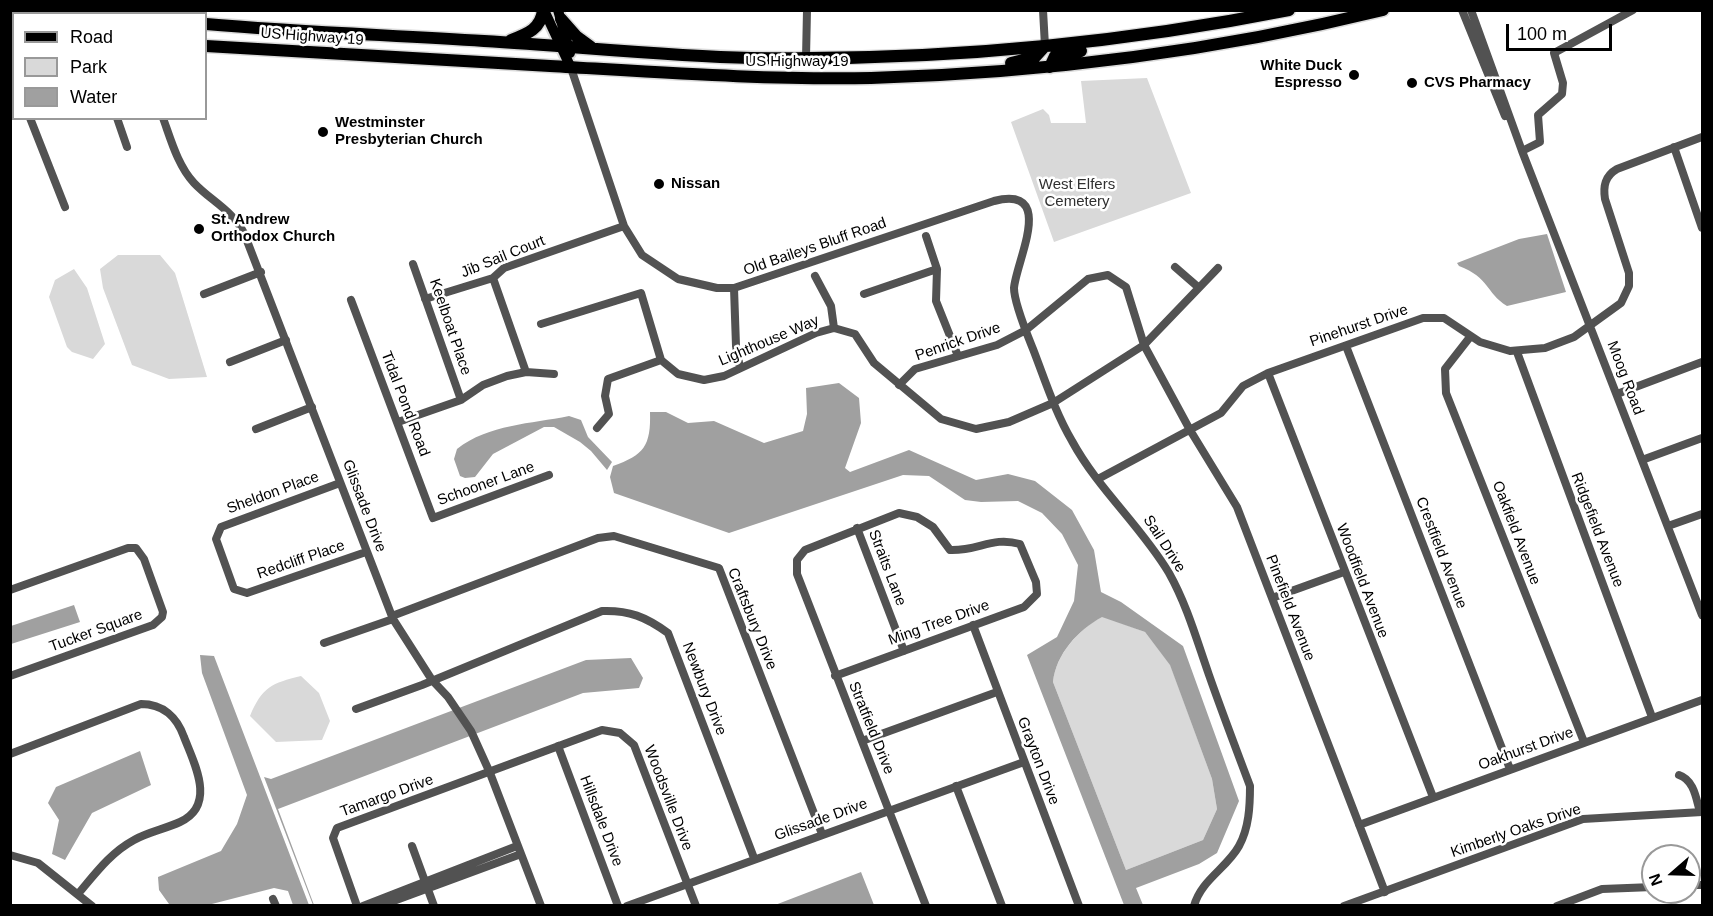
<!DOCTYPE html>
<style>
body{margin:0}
#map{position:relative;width:1713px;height:916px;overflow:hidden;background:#fff;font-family:Helvetica,sans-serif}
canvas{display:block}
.frame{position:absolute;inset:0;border:12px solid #000;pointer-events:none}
.legend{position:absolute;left:12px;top:12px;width:195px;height:108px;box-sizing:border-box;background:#fff;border:2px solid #999;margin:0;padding:8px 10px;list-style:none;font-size:18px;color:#000}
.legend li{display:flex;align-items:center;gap:12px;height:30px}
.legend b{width:30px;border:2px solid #999}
.north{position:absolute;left:1641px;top:844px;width:60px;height:60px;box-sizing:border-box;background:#fff;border:2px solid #999;border-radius:50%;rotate:250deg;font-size:16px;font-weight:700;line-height:24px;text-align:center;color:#000}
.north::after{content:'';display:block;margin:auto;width:21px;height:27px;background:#000;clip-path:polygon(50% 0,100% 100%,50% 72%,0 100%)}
.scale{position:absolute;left:1506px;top:24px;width:106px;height:27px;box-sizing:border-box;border:3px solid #000;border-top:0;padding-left:8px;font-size:18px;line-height:21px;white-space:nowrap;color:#000;-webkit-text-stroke:4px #fff;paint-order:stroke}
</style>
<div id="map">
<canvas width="1713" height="916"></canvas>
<div class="frame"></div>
<ul class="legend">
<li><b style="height:8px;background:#000"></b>Road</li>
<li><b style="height:16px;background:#d9d9d9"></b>Park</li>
<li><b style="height:16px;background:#a0a0a0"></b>Water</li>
</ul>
<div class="north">N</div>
<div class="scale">100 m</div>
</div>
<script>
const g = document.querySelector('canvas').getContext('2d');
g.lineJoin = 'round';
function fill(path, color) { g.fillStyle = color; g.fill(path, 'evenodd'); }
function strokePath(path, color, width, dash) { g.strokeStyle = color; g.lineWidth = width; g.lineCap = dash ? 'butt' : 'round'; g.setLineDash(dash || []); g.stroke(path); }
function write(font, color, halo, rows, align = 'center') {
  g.font = font + ' Helvetica,sans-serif'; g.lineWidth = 5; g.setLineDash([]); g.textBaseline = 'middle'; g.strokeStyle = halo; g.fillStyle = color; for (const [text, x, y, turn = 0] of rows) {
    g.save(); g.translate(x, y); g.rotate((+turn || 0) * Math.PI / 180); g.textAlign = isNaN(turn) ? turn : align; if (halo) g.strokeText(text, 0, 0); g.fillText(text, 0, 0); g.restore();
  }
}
fill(new Path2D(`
 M 1147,78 L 1191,193 L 1054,242 L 1011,122 L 1043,109 L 1049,115 L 1051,123 L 1086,123 L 1081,81 Z
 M 118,255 L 160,255 L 175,273 L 207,377 L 169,379 L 132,365 L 103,288 L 100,269 Z
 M 74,269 L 87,288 L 105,344 L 93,359 L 72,352 L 67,347 L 49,297 L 55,280 Z
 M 1102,616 L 1145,632 L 1170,664 L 1212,779 L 1217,809 L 1203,840 L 1126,870 L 1053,682 C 1056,654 1078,631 1102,616 Z
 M 301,676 L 319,693 L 330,721 L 322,740 L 276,742 L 250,716 C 262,687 272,683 301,676 Z`), '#d9d9d9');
fill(new Path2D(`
 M 1547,234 L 1566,292 L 1507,306 C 1485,292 1490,278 1459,266 L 1457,263 L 1519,239 Z
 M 839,383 L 859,398 L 861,423 L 845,468 L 850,472 L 909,450 L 976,480 L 1008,474 L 1035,481 L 1072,510 L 1094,550 L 1101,592 L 1121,602 L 1183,646 L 1239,801 L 1217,853 L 1199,864 L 1136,888 L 1143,905 L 1124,905 L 1027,655 L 1057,637 L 1074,601 L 1078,565 L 1062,534 L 1042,513 L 1018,501 L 981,502 L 965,500 L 929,476 L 903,475 L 729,533 L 614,493 L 610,477 L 613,466 C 644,455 651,446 650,412 L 666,412 L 688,423 L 714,421 L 764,443 L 803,431 L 807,414 L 806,388 ZM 1102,617 L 1145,632 L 1170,665 L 1212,779 L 1217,809 L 1203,840 L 1126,870 L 1053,682 C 1056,654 1078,630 1102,617 Z
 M 569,416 L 581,420 L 588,437 L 612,462 L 607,470 L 591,451 L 580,442 L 554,427 L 544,427 L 493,454 L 475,477 L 465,478 L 460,476 L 454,459 L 457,449 C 489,424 531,424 569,416 Z
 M 74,605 L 80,622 L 11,644 L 11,626 Z
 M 200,655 L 214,656 L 309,905 L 293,905 L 288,891 L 274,888 L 208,905 L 169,904 L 159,890 L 158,877 L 221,851 L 237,824 L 247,795 L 202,673 Z
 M 631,658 L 643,678 L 639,688 L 583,693 L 278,809 L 314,905 L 313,905 L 264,777 L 271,779 L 586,660 Z
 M 140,751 L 151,785 L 92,813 L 65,860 L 52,854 L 59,820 L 48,803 L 56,787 Z
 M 861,872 L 874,905 L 775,905 Z`), '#a0a0a0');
const major = new Path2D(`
 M 544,10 L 571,68
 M 558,10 L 570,53`);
const highway = new Path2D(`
 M 10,12 L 41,14
 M 561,19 L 576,36 L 591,47
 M 206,24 C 298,32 391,35 484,41 C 573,46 662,56 751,58 C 932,61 1112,45 1289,10
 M 10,32 L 14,33
 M 511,40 C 527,34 541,29 543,10
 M 206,46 C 320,53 435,59 550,66 C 657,72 764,80 871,78 C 1043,73 1216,51 1383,10
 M 1011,63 L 1035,57 L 1045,46
 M 1050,67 L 1055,56 L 1081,51`);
strokePath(major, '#dbdbdb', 14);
strokePath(highway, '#dbdbdb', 15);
strokePath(new Path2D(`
 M 1043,10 L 1045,46
 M 1462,10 L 1505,116
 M 1471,10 L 1522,151 L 1702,615
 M 141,14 L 142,10
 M 806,58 L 807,10
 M 10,65 L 14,74
 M 571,68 L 624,226 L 642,255 L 678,279 L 717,288 L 734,288 L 994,201 C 1057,185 1016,261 1014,288 C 1014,303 1027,334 1033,349 C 1045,380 1055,412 1072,441 C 1098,489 1141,526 1169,573 C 1187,605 1197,641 1209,675 C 1222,712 1236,749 1250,786 C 1250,806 1249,828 1239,846 C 1227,868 1201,880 1194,906
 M 10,93 L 14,92
 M 30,118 L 65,207
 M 117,118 L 127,147
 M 163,118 C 171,140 178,166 194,183 C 211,201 232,210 244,233 L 393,619 L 432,680 L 448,697 L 471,731 L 490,773 L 541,906
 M 1674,147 L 1702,228
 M 1522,151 L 1540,142 L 1538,115 L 1562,94 L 1563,83 L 1554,53 L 1633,10
 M 926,236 L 937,269 L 936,301 L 958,356
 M 413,264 L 461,400
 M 1175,267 L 1198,287
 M 815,276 L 831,306 L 834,328
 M 493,278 L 526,372
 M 734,288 L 736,346 L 740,368
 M 204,294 L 261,272
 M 864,294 L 937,269
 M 425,299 L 493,278 L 504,268 L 624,226
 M 351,300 L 433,518 L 549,475
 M 541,324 L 641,293 L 661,360 L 678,374 L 704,380 L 724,376 L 816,333 L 834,328 L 855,334 L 874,363 L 941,419 L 976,429 L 1009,422 L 1053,403 L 1144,345 L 1218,268
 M 1470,337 L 1445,369 L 1446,393 L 1584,742
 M 1346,346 L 1510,769
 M 1517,352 L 1652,717
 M 230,362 L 286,340
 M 1268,373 L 1433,797
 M 899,385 L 915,369 L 997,345 L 1026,330 L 1088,279 L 1108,275 L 1126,287 L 1144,345 L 1190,430 L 1237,507 L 1385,892
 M 1617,394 L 1702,362
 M 398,422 L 461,400 L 483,385 L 507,376 L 526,372 L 554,374
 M 597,428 L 609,414 L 605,396 L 608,379 L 661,360
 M 256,429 L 312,407
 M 1642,460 L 1702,438
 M 1098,479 L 1221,413 L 1243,386 L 1268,373 L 1423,318 L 1444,318 L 1480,342 L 1510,351 L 1545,348 L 1574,337 L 1621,303 L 1629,286 L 1629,273 L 1605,199 C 1603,186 1605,176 1617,169 L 1702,137
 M 340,483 L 221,527 L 216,539 L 234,589 L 247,593 L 366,552
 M 1668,526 L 1702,514
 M 857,528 L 904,651
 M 10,590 L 128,548 L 136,548 L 144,559 L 163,612 L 162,617 L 153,625 L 10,676
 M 1272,598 L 1344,572
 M 392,616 L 598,538 L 614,536 L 719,568 L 822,834
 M 973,625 L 1079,906
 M 324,643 L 393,619
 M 835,676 L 1024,607 L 1037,594 L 1036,582 L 1020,544 C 992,536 979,551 950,550 L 933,527 L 917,517 L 899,513 L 805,550 L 797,560 L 797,574 L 926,906
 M 356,709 L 422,685 L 602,611 C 629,610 646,617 668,633 L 754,858
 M 862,741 L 997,692
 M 558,746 L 618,906
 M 10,754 L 141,704 C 163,704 177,717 184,737 C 194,763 217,805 180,822 C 165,829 148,832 134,840 C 110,853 95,874 78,894
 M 1679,775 C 1694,780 1696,798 1700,812
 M 956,786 L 1002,906
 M 1359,825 L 1702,700
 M 412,846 L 434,906
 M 10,855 L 38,863 L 92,906
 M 1689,885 L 1702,885
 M 273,899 L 276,906
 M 357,906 L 333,838 L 337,828 L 602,730 L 620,733 L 634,745 L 696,906
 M 363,906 L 517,846
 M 380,906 L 521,854
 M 627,906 L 1024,762
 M 1344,906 L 1583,819 L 1702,812
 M 1557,906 L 1602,889 L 1653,887`), '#525252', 8);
strokePath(major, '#000', 10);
strokePath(highway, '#000', 12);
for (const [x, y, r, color] of [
 [1354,75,6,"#000"],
 [1412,83,6,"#000"],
 [323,132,6,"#000"],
 [659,184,6,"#000"],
 [199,229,6,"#000"]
]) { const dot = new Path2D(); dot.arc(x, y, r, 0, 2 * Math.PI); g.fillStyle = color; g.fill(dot); strokePath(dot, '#fff', 2); }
write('15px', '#000', '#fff', [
 ["US Highway 19",312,37,4],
 ["US Highway 19",797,62],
 ["Old Baileys Bluff Road",815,247,-19],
 ["Jib Sail Court",503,257,-22],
 ["Pinehurst Drive",1359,326,-19],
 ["Keelboat Place",450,327,71],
 ["Lighthouse Way",769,341,-23],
 ["Penrick Drive",958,342,-19],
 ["Moog Road",1625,378,69],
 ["Tidal Pond Road",405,404,69],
 ["Schooner Lane",486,484,-20],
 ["Sheldon Place",273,493,-20],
 ["Glissade Drive",364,506,69],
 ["Ridgefield Avenue",1597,530,69],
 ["Oakfield Avenue",1516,533,69],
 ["Sail Drive",1164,544,57],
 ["Crestfield Avenue",1441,553,69],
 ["Redcliff Place",301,560,-19],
 ["Straits Lane",887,568,69],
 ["Woodfield Avenue",1362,581,69],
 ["Pinefield Avenue",1290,608,69],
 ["Craftsbury Drive",752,619,68],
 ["Ming Tree Drive",939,623,-20],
 ["Tucker Square",96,631,-20],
 ["Newbury Drive",704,689,69],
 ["Stratfield Drive",871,728,68],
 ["Oakhurst Drive",1526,749,-20],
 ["Grayton Drive",1038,761,69],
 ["Tamargo Drive",387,796,-20],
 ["Woodsville Drive",668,798,69],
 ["Glissade Drive",821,820,-20],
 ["Hillsdale Drive",601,821,69],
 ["Kimberly Oaks Drive",1516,831,-19]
]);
write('bold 15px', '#000', '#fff', [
 ["White Duck",1342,66,"right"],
 ["Espresso",1342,83,"right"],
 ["CVS Pharmacy",1424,83],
 ["Westminster",335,123],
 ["Presbyterian Church",335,140],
 ["Nissan",671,184],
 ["St. Andrew",211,220],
 ["Orthodox Church",211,237]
], 'left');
write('15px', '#303030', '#fff', [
 ["West Elfers",1077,185],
 ["Cemetery",1077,202]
]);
</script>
